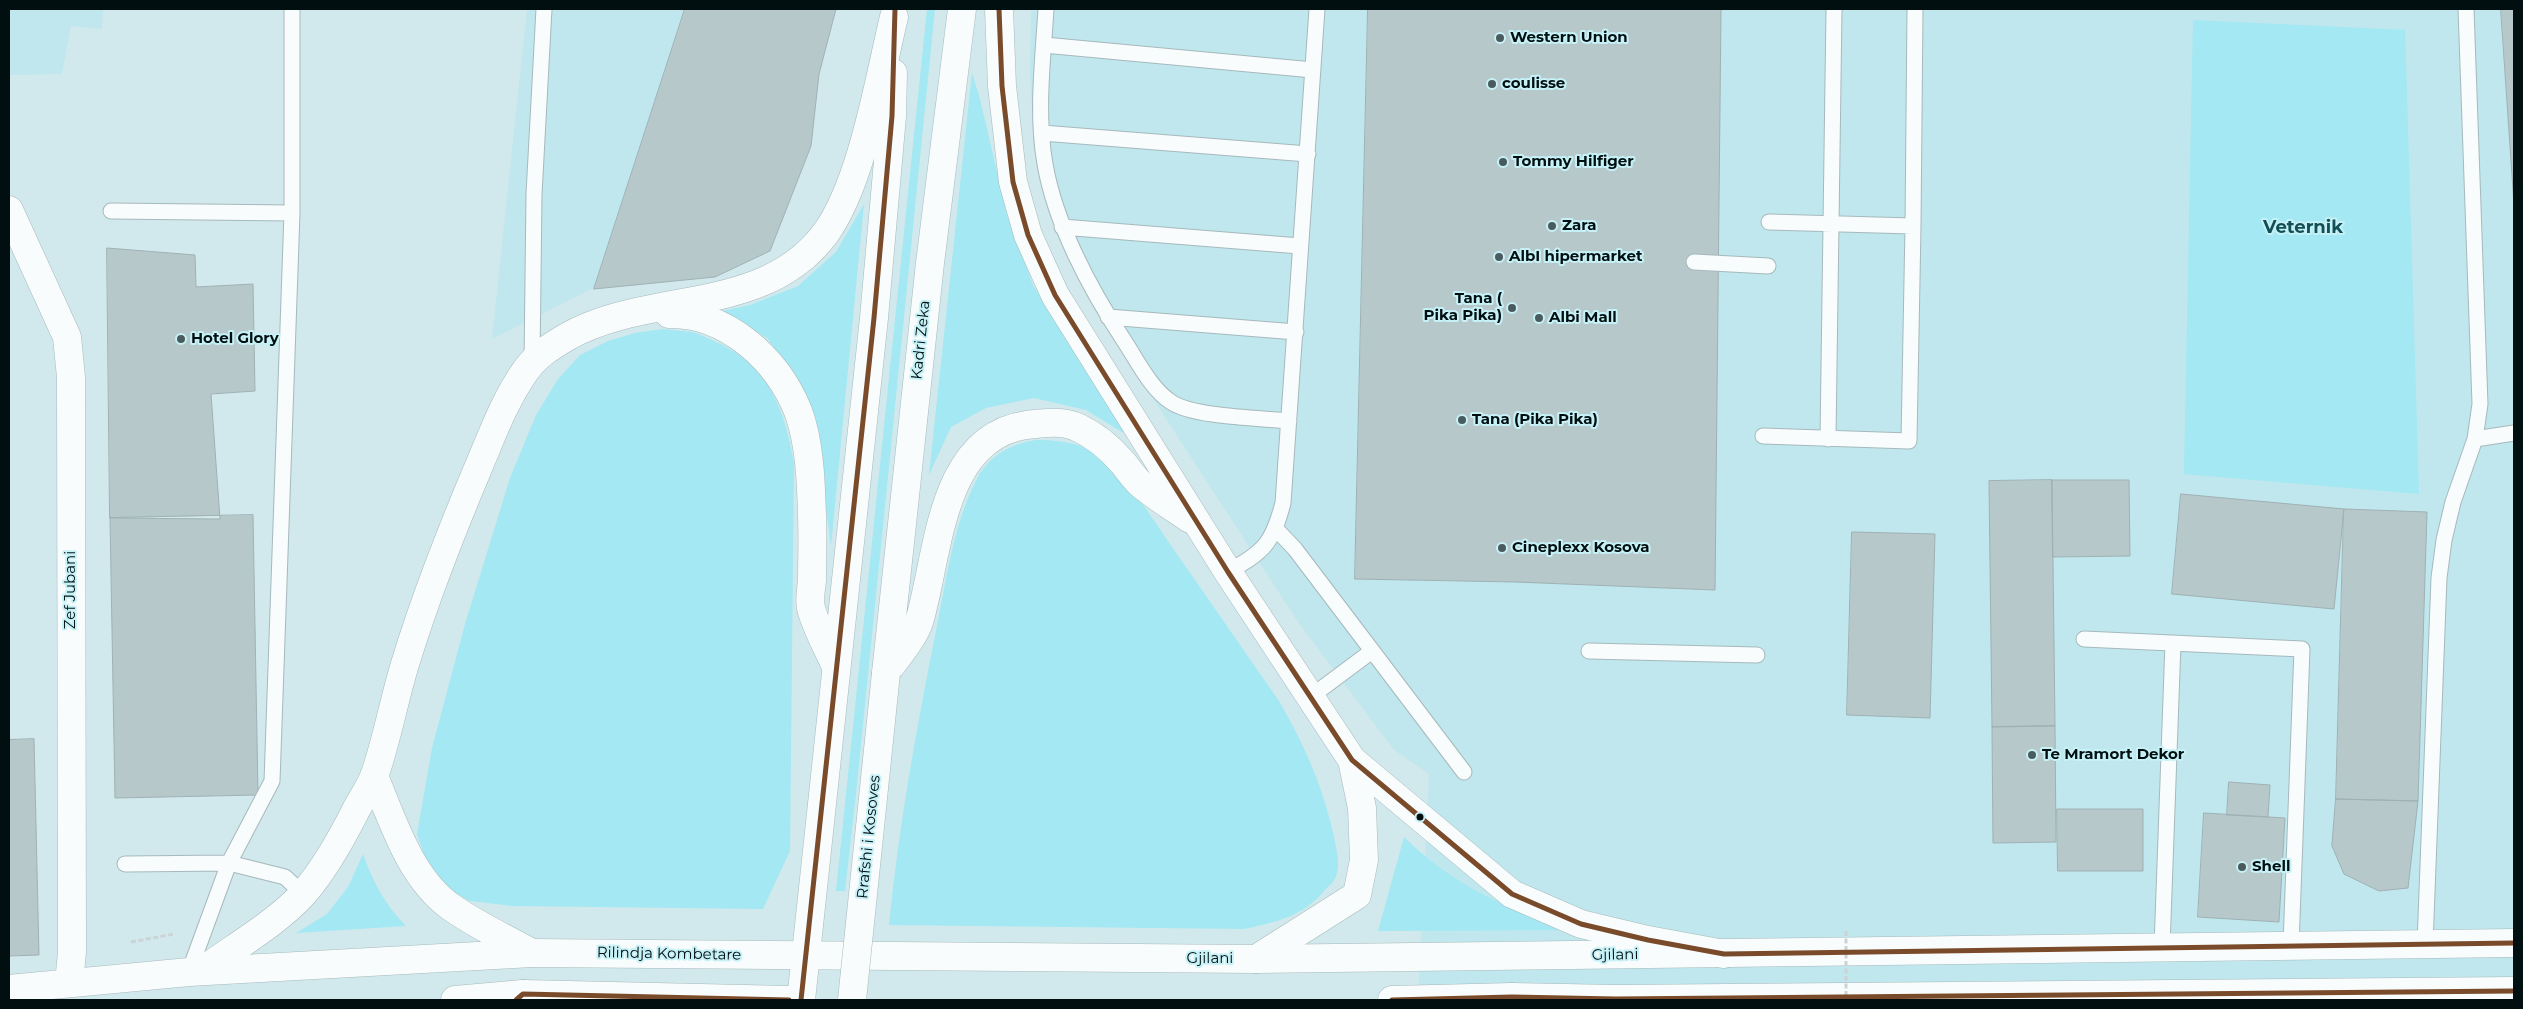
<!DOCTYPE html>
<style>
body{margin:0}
#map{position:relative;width:2523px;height:1009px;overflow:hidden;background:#d1e9ec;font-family:Montserrat,sans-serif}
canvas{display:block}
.frame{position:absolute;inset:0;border:10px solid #020f11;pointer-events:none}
</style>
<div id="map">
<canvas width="2523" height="1009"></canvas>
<div class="frame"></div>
</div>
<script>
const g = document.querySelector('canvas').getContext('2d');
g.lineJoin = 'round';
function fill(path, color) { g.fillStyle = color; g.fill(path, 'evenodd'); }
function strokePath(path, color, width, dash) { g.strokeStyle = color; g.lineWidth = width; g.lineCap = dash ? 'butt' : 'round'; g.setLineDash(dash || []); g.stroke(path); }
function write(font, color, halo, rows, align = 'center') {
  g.font = font + ' Montserrat,sans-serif'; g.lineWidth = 4; g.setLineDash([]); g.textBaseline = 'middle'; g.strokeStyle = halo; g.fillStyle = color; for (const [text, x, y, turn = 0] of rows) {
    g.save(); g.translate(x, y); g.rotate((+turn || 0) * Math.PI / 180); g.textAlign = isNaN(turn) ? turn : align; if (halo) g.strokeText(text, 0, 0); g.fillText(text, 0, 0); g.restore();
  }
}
fill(new Path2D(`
 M 9,9 L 103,9 L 102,29 L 71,26 L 62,74 L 9,75 Z
 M 527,9 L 790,9 L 796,186 L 492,339 Z
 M 1031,9 L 2514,9 L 2514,1000 L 1418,1000 L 1429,774 L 1394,750 L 1298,622 L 1120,348 L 1078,274 L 1053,223 L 1034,149 L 1030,75 Z`), '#bfe7ed');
fill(new Path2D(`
 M 927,9 L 935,9 L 856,794 L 845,891 L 836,891 Z
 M 2193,20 L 2405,30 L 2419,494 L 2184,474 Z
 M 972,73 L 980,99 L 1007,215 L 1033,285 L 1127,435 L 1086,410 L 1034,398 L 986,408 L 951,427 L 929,475 Z
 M 864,204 L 831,546 L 817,436 L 802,386 L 767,338 L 722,311 L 750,305 L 798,286 L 836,252 Z
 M 662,329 C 672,330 682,331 692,332 C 700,334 707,338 714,341 C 768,364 785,409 794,464 L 790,851 L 763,909 L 513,906 L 470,901 L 454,893 L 438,877 L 425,858 L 417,834 L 432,748 L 465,624 L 510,478 L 536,415 L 558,379 L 580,355 L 608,341 L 635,333 Z
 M 1036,440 C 1056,440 1078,442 1095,453 C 1123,471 1153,519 1172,547 C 1208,598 1243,650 1279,701 C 1305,746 1325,791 1335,842 C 1337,852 1340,866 1336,876 C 1335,881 1328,887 1324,891 C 1302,917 1276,922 1244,929 L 889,925 C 899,824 917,725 937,626 C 947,577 954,521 978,477 C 991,454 1012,444 1036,440 Z
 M 1404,837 C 1455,887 1500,904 1564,930 L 1378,931 Z
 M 363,854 C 373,882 385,905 406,926 L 296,933 L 327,914 L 348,887 Z`), '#a3e8f2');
const building = new Path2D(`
 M 685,9 L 836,9 L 819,74 L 811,146 L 770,251 L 715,277 L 594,289 Z
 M 1368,9 L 1721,9 L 1715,590 L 1516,582 L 1355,579 Z
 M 2501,9 L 2514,9 L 2514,204 Z
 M 107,248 L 195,255 L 196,287 L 253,284 L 255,391 L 211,394 L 220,519 L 110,518 Z
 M 2052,480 L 2129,480 L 2130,556 L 2053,557 Z
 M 2052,480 L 2055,726 L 1992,727 L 1989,481 Z
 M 2181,494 L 2344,509 L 2334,609 L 2172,594 Z
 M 2344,509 L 2427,512 L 2418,801 L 2336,799 Z
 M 253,515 L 258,795 L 115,798 L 110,518 Z
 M 1852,532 L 1935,534 L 1930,718 L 1847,715 Z
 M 2055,726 L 2056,842 L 1993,843 L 1992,727 Z
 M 34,739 L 39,955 L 9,956 L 9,740 Z
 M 2229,782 L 2270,785 L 2268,817 L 2227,815 Z
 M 2336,799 L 2418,801 L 2408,888 L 2379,891 L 2344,874 L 2332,846 Z
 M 2057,809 L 2143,809 L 2143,871 L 2058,871 Z
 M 2204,813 L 2285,818 L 2279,922 L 2198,917 Z`);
fill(building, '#b6c8ca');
strokePath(building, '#9fb1b4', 1);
const service = new Path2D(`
 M 1046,9 C 1043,59 1036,114 1045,164 C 1055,223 1090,289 1123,339 C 1137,360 1150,388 1171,402 C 1193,417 1260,418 1289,421
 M 1044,45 L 1313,70
 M 1042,133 L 1308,154
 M 111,211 L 292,213 L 292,9
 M 292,213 L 272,781 L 229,863 L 285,877 L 303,894
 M 1769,222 L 1913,226 L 1915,9
 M 1062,227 L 1300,246
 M 1694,262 L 1768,266
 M 1108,317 L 1296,332
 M 532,362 L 534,194 L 544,9
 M 1763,436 L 1909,441 L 1913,226
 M 1828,439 L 1834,9
 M 2475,439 L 2514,433
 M 1276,529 L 1295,549 L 1464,772
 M 1228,572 C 1264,551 1272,545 1283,503 L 1317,9
 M 2084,639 L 2302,649 L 2291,945
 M 1589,651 L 1757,655
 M 1309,698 L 1372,651
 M 125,864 L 229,863 L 189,972
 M 2425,944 L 2439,578 L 2444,540 L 2453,502 L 2475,439 L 2480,404 L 2466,9
 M 2162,947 L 2173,643`);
const minor = new Path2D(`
 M 9,210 L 67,337 L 71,377 L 72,952 L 69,983`);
const primary = new Path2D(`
 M 9,989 L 189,972 L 532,953 L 1256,959 L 2514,943
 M 455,1000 L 523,994 L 789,1000
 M 1392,1000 L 1512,997 L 1616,999 L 2514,991`);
const trunk = new Path2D(`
 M 999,9 L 1002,86 L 1013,182 L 1028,235 L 1055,295 L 1228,572 L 1352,760 L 1512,894 L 1581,924 L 1648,940 L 1724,954
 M 669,314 C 727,313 777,359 798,411 C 810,443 811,483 812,516 C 813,538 812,560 812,581 C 811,589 809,600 811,608 C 816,628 828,648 836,667
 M 888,670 C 897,657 915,636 919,622 C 939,556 939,438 1026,425 C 1044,423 1062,420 1079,428 C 1096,436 1110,448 1123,463 C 1129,470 1135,480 1143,486 C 1158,498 1174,508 1190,519
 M 886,673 L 930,263 L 962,9
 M 374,776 C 393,821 410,878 451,907 C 476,925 505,938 532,953
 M 1256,959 L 1357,895 L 1364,860 L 1362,808 L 1352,760
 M 202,971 C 233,948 278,922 303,894 C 325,869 342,838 357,808 C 363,797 371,786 375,774 C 387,739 394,700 405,664 C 426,595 453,527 481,461 C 494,430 506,398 526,370 C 536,356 550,347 565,338 C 647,290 763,317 825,234 C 862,184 879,79 894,17
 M 516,1000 L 523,994
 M 801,1000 L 874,318 L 892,116 L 893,73
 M 1507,1000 L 1512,997`);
strokePath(service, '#a6b9bc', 17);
strokePath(minor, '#a6b9bc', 29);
strokePath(primary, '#a6b9bc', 29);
strokePath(trunk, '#a6b9bc', 29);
strokePath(new Path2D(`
 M 131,942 L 174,934`), '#ccd3d4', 3, [5, 2.5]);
strokePath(service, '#f8fcfc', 15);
strokePath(minor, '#f8fcfc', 28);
strokePath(primary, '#f8fcfc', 28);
strokePath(trunk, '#f8fcfc', 28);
const trunkBridge = new Path2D(`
 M 852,1000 L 886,673`);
strokePath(trunkBridge, '#a6b9bc', 29, []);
strokePath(new Path2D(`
 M 1846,931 L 1846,1000`), '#ccd3d4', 3, [5, 2.5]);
strokePath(trunkBridge, '#f8fcfc', 28);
strokePath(new Path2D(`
 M 999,9 L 1002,86 L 1013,182 L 1028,235 L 1055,295 L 1228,572 L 1352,760 L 1512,894 L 1581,924 L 1648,940 L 1724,954 L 2514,943
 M 516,1000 L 523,994 L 789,1000
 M 801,1000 L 874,318 L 892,116 L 895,9
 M 1392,1000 L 1512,997 L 1616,999 L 2514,991`), '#7a4b2a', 5);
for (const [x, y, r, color] of [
 [1500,38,5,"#4a5b5e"],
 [1492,84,5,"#4a5b5e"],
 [1503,162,5,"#4a5b5e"],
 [1552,226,5,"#4a5b5e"],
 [1499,257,5,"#4a5b5e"],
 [1512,308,5,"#4a5b5e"],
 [1539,318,5,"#4a5b5e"],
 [181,339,5,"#4a5b5e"],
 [1462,420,5,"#4a5b5e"],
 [1502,548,5,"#4a5b5e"],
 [2032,755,5,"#4a5b5e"],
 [1420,817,4.5,"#020f11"],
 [2242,867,5,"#4a5b5e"]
]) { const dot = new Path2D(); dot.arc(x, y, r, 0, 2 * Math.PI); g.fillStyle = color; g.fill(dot); strokePath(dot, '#c6f1f7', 2); }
write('bold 15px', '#020f11', '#c6f1f7', [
 ["Western Union",1510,38],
 ["coulisse",1502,84],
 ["Tommy Hilfiger",1513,162],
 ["Zara",1562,226],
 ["AlbI hipermarket",1509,257],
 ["Tana (",1502,299,"right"],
 ["Pika Pika)",1502,316,"right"],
 ["Albi Mall",1549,318],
 ["Hotel Glory",191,339],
 ["Tana (Pika Pika)",1472,420],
 ["Cineplexx Kosova",1512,548],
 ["Te Mramort Dekor",2042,755],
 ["Shell",2252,867]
], 'left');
write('15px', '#020f11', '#c6f1f7', [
 ["Kadri Zeka",921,340,-84],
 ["Zef Jubani",71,590,-90],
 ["Rrafshi i Kosoves",869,837,-84],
 ["Rilindja Kombetare",669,954,1],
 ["Gjilani",1615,955,-1],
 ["Gjilani",1210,959]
]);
write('bold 18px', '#134f56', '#c6f1f7', [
 ["Veternik",2303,228]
]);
</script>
